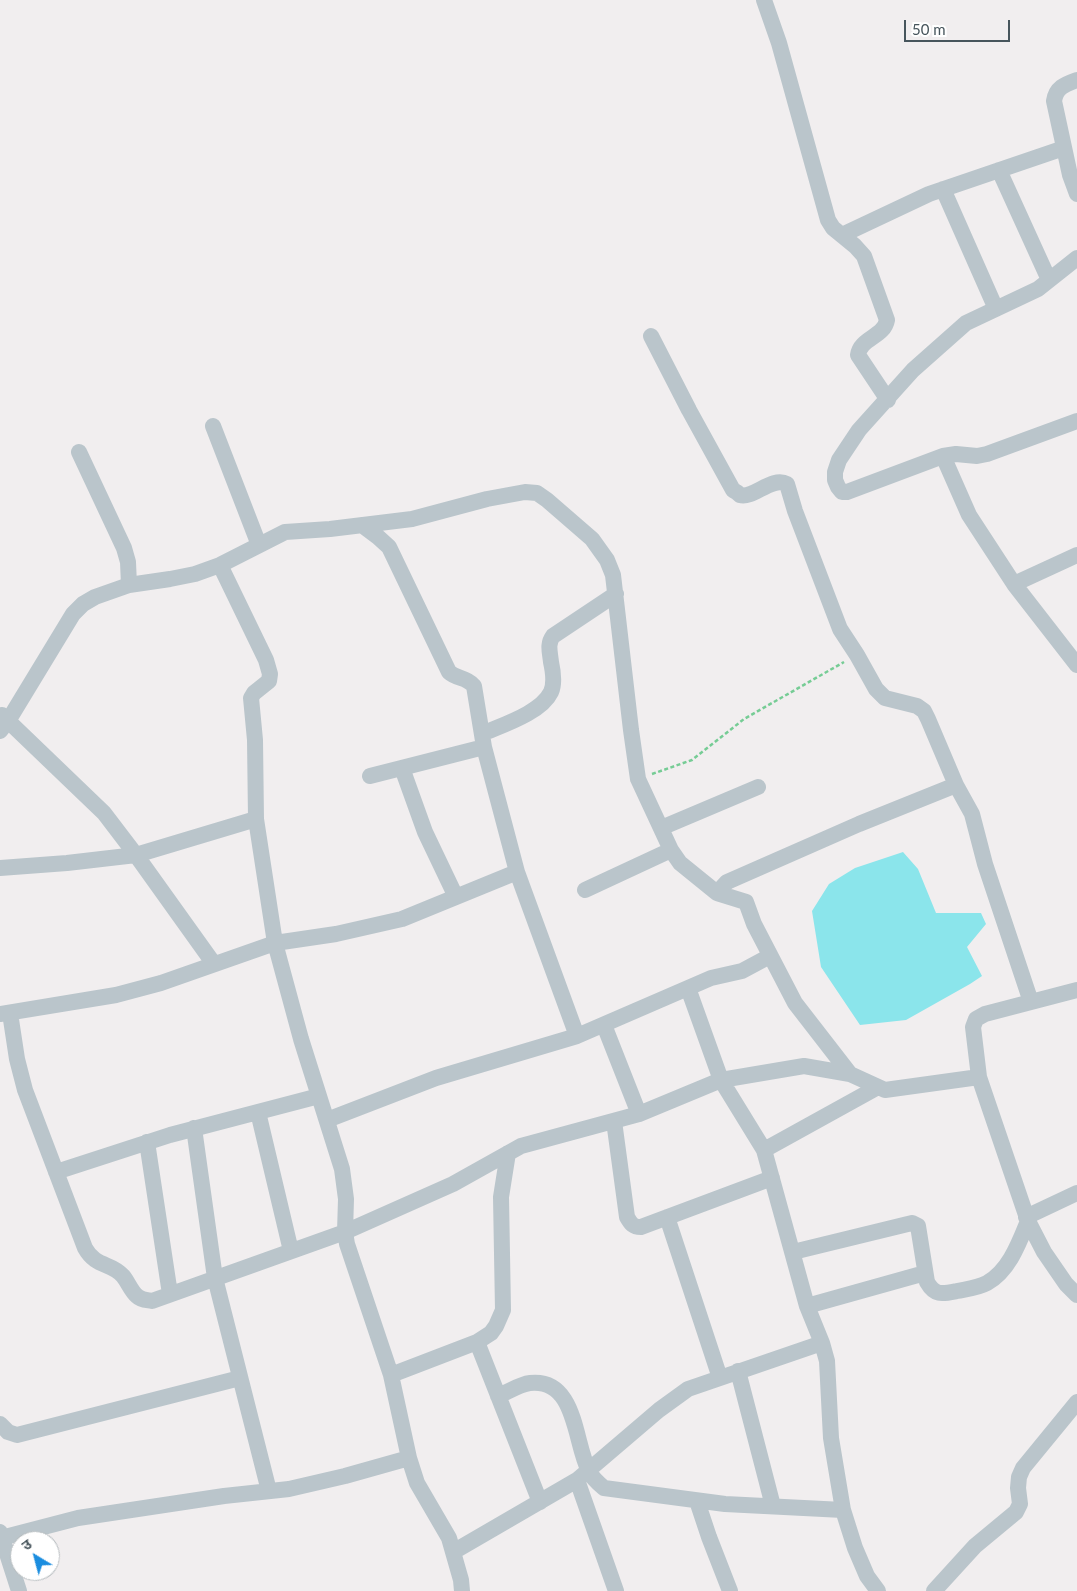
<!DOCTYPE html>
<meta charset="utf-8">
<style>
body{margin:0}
#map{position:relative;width:1077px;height:1591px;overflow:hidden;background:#f1eeef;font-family:Lato,"Noto Sans Devanagari",sans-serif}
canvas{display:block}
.north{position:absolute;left:10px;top:1531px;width:50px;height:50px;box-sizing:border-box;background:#fff;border:1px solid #b5bbbe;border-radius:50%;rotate:323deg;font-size:14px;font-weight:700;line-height:20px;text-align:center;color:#47555c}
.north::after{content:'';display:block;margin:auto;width:18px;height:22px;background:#1b8ddf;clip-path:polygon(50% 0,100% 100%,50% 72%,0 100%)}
.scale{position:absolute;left:904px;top:20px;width:106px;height:22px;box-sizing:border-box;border:2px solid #47555c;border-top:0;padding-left:6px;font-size:15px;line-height:18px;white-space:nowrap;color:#47555c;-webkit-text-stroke:4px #fff;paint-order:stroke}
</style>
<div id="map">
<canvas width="1077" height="1591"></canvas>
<div class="north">उ</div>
<div class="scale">50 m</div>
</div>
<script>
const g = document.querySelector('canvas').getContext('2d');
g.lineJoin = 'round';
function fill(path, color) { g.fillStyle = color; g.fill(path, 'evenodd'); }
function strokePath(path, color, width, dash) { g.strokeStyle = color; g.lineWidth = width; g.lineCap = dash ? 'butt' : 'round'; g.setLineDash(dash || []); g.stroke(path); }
fill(new Path2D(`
 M 903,852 L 918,869 L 936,913 L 981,913 L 986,924 L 967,947 L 982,976 L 970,984 L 906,1020 L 860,1025 L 821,967 L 812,911 L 829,884 L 855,868 Z`), '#8be5eb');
strokePath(new Path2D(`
 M 652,774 L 692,760 L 744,719 L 844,662`), '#76cc95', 2.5, [4, 2.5]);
strokePath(new Path2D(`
 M 764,0 L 779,43 L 828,220 L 833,228 L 855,246 L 864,256 L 887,320 C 884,337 860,338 858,355 L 888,400
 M 1077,80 C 1066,84 1056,87 1054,101 L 1070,175 L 1077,194
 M 999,170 L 1049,280
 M 943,189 L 996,309
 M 842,235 L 929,194 L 1064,148
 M 1077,258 L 1038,289 L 966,323 L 913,370 L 859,430 L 839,460 L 835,472 L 835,480 L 838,487 L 842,492 L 847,492 L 943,456 L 956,454 L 977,456 L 987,454 L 1077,421
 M 651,336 L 689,410 L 733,490 C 735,491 739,494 740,495 C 753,499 772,476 787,484 L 795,511 L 840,629 L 857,655 L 876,689 L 885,698 L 917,706 L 924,711 L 928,719 L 956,785 L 972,814 L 985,864 L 1031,1002
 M 213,426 L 259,545
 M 79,452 L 124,548 L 128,562 L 129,585
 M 943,456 L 969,515 L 1014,584 L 1077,665
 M 362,525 L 378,537 L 389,547 L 449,672 C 458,680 465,676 474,686 L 484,747 L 517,872 L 577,1036
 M 220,565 L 266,660 L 270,674 L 269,681 L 254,693 L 251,698 L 255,740 L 256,819 L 275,943 L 301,1039 L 342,1169 L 346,1199 L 345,1232 L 347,1244 L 391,1375 L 409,1458 L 417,1483 L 449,1538 L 461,1580 L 462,1591
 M 1014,584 L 1077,555
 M 2,715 L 104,813 L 136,855 L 214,964
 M 0,731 L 8,721 L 73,614 L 83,604 L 95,597 L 129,585 L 170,579 L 195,574 L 220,565 L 285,532 L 330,529 L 412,519 L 487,499 L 525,492 L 537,493 L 547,500 L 592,539 L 607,560 L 613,575 L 631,730 L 638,779 L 671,850 L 680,863 L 717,893 L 746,902 L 754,924 L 795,1003 L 850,1074
 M 482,734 C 502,725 541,713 551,692 C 555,683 553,671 551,662 C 550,652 547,644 553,636 L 616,594
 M 402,768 L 425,832 L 456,897
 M 370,776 L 484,747
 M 661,828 L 758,787
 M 0,868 L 67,863 L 136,855 L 256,819
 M 585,890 L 671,850
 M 717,893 L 727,882 L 859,824 L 956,785
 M 688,988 L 721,1080 L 764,1150 L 807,1306 L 822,1343 L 827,1361 L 831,1438 L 843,1510 L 855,1548 L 867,1576 L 878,1591
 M 1077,990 L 985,1014 L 976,1019 L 973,1027 L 979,1077 L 1028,1221 L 1044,1252 L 1066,1284 L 1077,1295
 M 10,1013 L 17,1059 L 25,1090 L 85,1248 C 96,1268 111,1262 123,1276 C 128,1282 131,1291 137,1296 C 141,1300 147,1300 152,1301 L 345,1232 L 453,1184 L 521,1146 L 639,1114 L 721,1080 L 804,1066 L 850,1074 L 885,1090 L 979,1077
 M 0,1014 L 116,995 L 161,983 L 275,943 L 336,934 L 402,919 L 517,872
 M 604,1025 L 639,1114
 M 258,1112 L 291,1251
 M 327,1120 L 436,1078 L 577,1036 L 711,978 L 742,971 L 770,956
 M 614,1121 L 627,1217 C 631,1224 633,1227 641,1227 L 772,1178
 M 194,1128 L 215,1278 L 269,1491
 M 147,1142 L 170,1294
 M 764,1150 L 878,1087
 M 56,1172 L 170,1135 L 319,1096
 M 667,1217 L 720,1378
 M 1026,1217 L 1077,1193
 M 793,1252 L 912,1223 L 918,1226 L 927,1282 C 935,1296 942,1294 957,1291 C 967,1289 978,1288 987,1283 C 1009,1271 1019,1243 1028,1221
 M 807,1306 L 925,1273
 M 477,1342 L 540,1502
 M 738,1371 L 773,1506
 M 391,1375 L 477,1342 L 491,1333 L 496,1326 L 503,1310 L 501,1197 L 508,1153
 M 498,1396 C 508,1392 520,1384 530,1383 C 577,1378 574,1443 589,1471 C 592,1478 598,1483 604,1488 L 725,1504 L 843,1510
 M 0,1424 L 8,1432 L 17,1435 L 240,1378
 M 577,1480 L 616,1591
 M 697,1501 L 709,1537 L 730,1591
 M 0,1532 L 19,1591
 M 1,1538 L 78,1518 L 224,1496 L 289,1489 L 345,1476 L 409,1458
 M 453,1552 L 577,1480 L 659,1410 L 688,1389 L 822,1343
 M 934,1591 L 975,1546 L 1016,1512 L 1020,1504 L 1018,1488 L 1019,1477 L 1023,1468 L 1077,1402`), '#bac5cb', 16);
</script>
